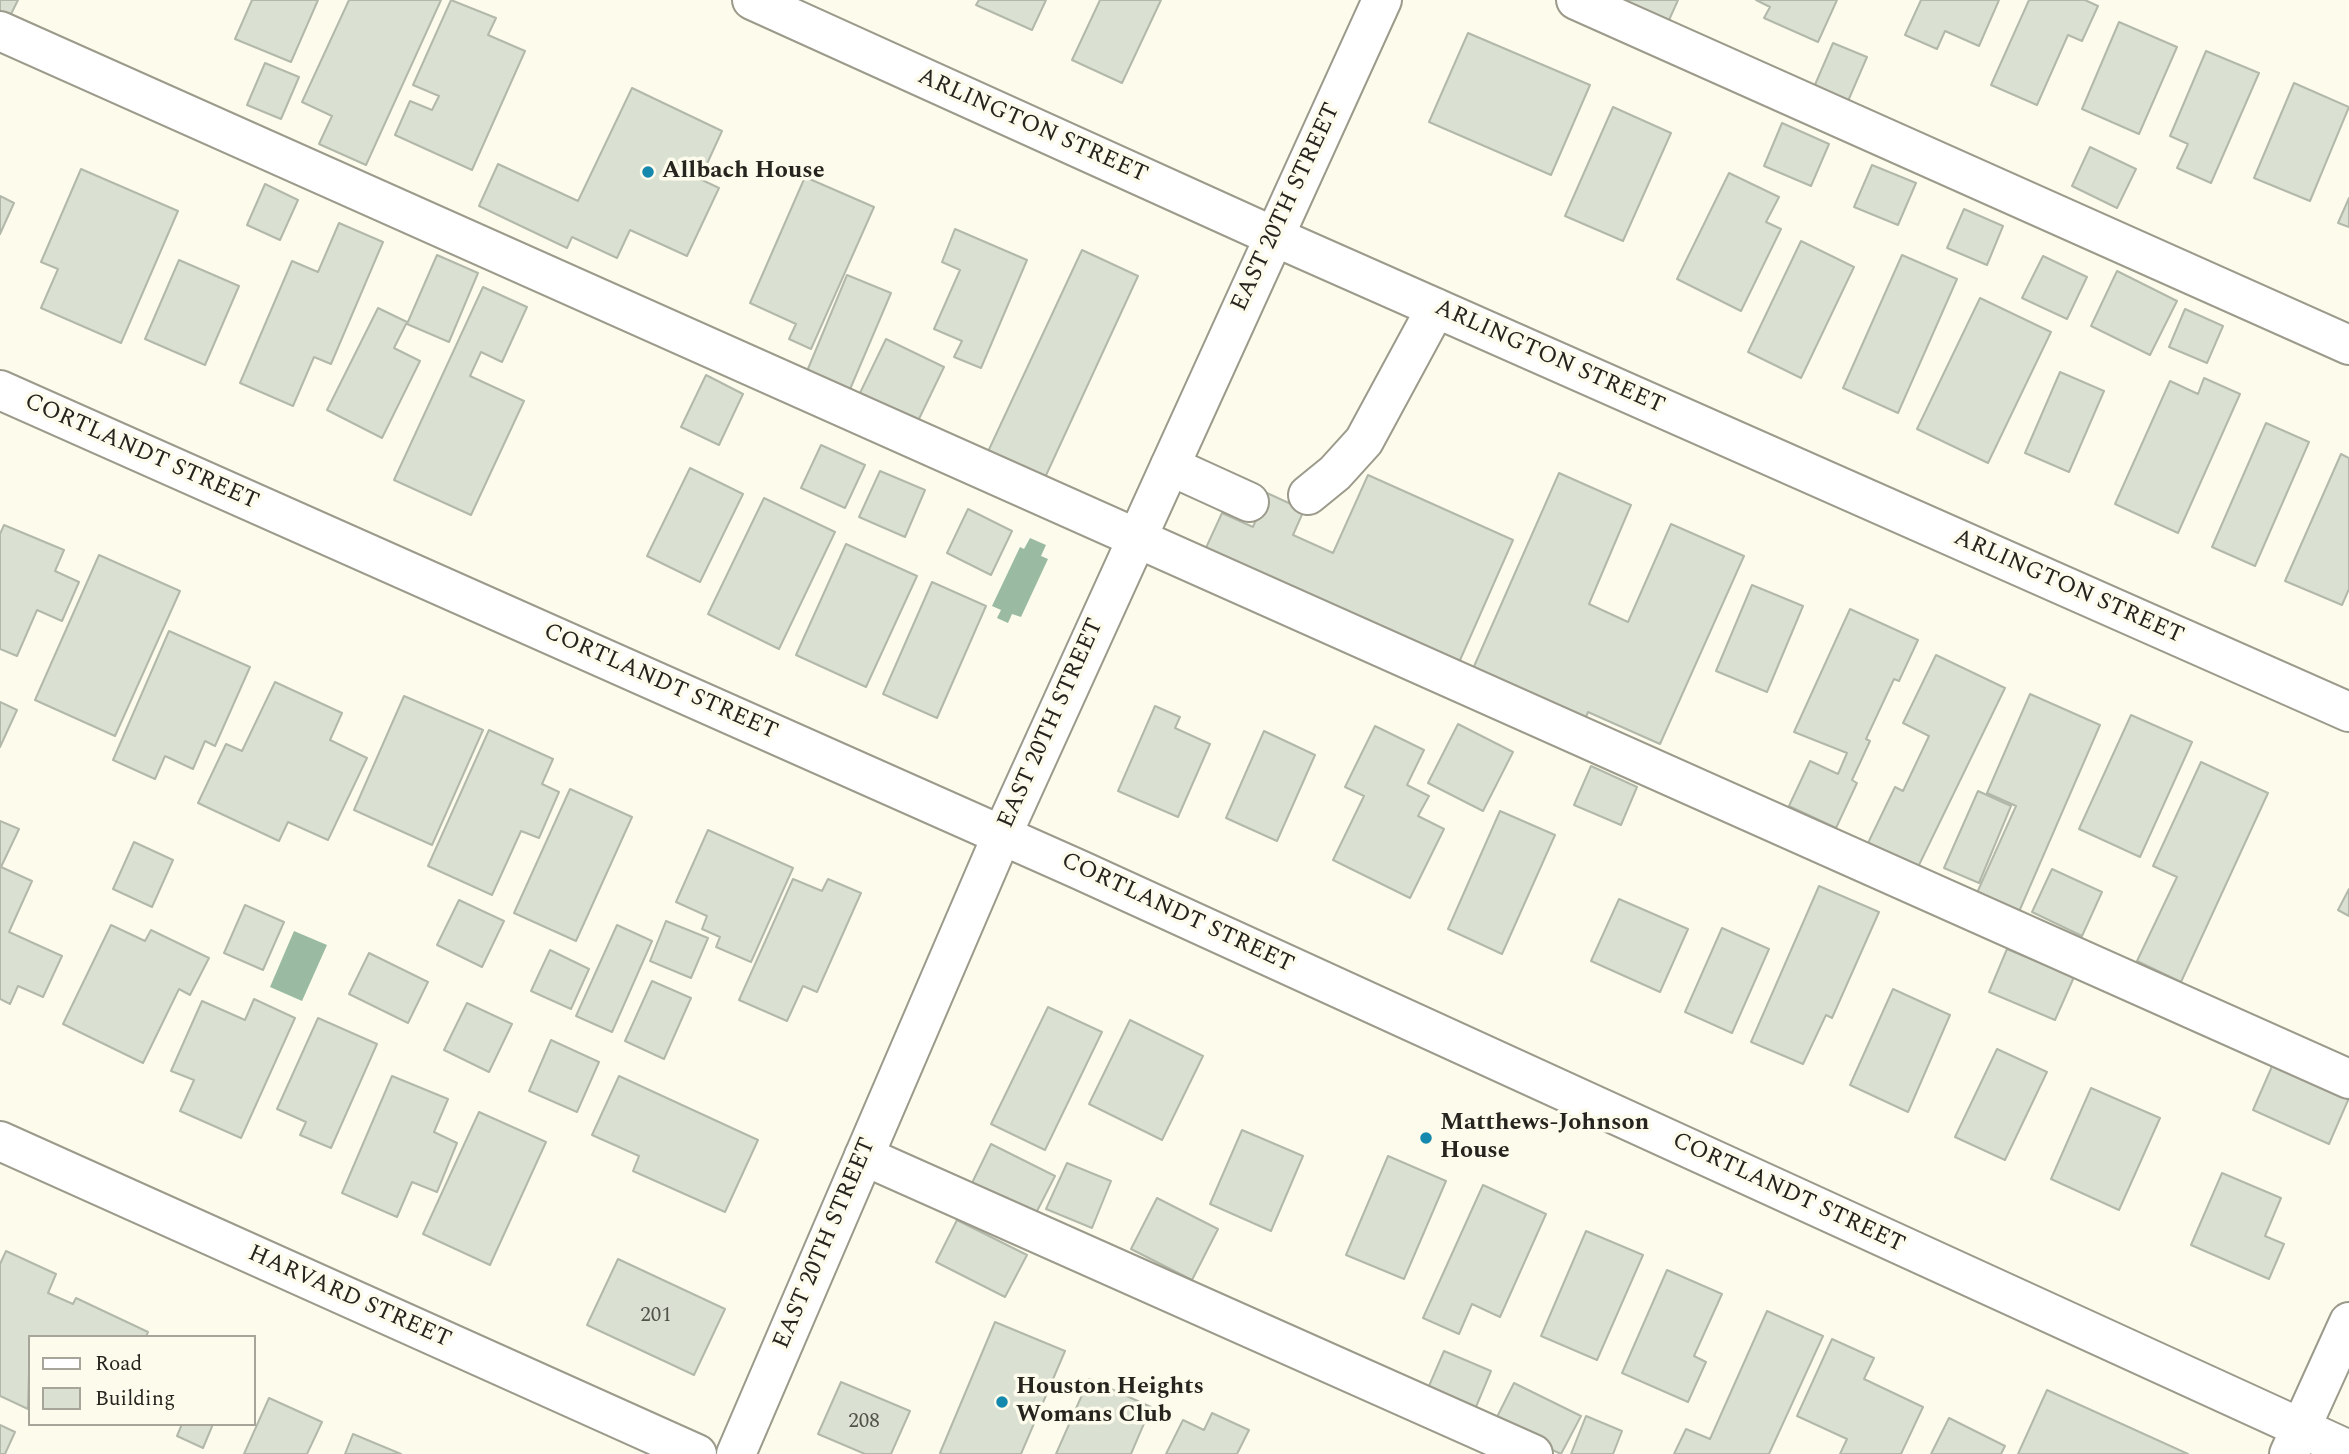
<!DOCTYPE html>
<style>
body{margin:0}
#map{position:relative;width:2349px;height:1454px;overflow:hidden;background:#fdfbeb;font-family:Spectral,serif}
canvas{display:block}
.legend{position:absolute;left:28px;top:1335px;width:228px;height:91px;box-sizing:border-box;background:#fdfbeb;border:2px solid #a7a599;margin:0;padding:9px 12px;list-style:none;font-size:21px;color:#25241e}
.legend li{display:flex;align-items:center;gap:14px;height:35px}
.legend b{width:35px;border:2px solid #a7a599}
</style>
<div id="map">
<canvas width="2349" height="1454"></canvas>
<ul class="legend">
<li><b style="height:9px;background:#fff"></b>Road</li>
<li><b style="height:19px;background:#dae0d2"></b>Building</li>
</ul>
</div>
<script>
const g = document.querySelector('canvas').getContext('2d');
g.lineJoin = 'round';
function fill(path, color) { g.fillStyle = color; g.fill(path, 'evenodd'); }
function strokePath(path, color, width, dash) { g.strokeStyle = color; g.lineWidth = width; g.lineCap = dash ? 'butt' : 'round'; g.setLineDash(dash || []); g.stroke(path); }
function write(font, color, halo, rows, align = 'center') {
  g.font = font + ' Spectral,serif'; g.lineWidth = 7; g.setLineDash([]); g.textBaseline = 'middle'; g.strokeStyle = halo; g.fillStyle = color; for (const [text, x, y, turn = 0] of rows) {
    g.save(); g.translate(x, y); g.rotate((+turn || 0) * Math.PI / 180); g.textAlign = isNaN(turn) ? turn : align; if (halo) g.strokeText(text, 0, 0); g.fillText(text, 0, 0); g.restore();
  }
}
fill(new Path2D(`
 M 1030,538 L 1046,545 L 1041,556 L 1048,559 L 1021,617 L 1012,614 L 1008,623 L 997,618 L 1001,610 L 992,606 L 1020,547 L 1024,549 Z
 M 294,931 L 327,945 L 302,1001 L 270,987 Z`), '#9abba1');
const building = new Path2D(`
 M 0,0 L 18,0 L 5,26 L 0,24 Z
 M 252,0 L 318,0 L 291,62 L 235,39 Z
 M 349,0 L 441,0 L 366,165 L 319,144 L 332,116 L 302,102 Z
 M 451,0 L 496,18 L 488,35 L 525,51 L 472,170 L 395,135 L 410,101 L 432,110 L 439,96 L 413,85 Z
 M 979,0 L 1046,0 L 1032,30 L 976,5 Z
 M 1100,0 L 1161,0 L 1122,83 L 1072,60 Z
 M 1601,0 L 1678,0 L 1665,29 Z
 M 1756,0 L 1837,0 L 1818,42 L 1764,18 L 1770,7 Z
 M 1921,0 L 1999,0 L 1979,46 L 1945,31 L 1937,49 L 1905,35 Z
 M 2029,0 L 2085,0 L 2098,6 L 2082,41 L 2068,35 L 2037,105 L 1991,85 Z
 M 2119,22 L 2177,47 L 2139,134 L 2082,109 Z
 M 1468,33 L 1590,85 L 1551,175 L 1429,122 Z
 M 1833,43 L 1867,57 L 1845,108 L 1811,94 Z
 M 2206,51 L 2259,73 L 2211,183 L 2177,168 L 2188,144 L 2170,136 Z
 M 265,63 L 299,77 L 281,119 L 247,105 Z
 M 2294,83 L 2349,107 L 2310,201 L 2254,178 Z
 M 632,88 L 722,131 L 700,179 L 719,188 L 687,256 L 630,230 L 617,258 L 572,237 L 567,248 L 479,206 L 498,164 L 578,201 Z
 M 1613,107 L 1671,133 L 1623,241 L 1565,216 Z
 M 1782,123 L 1829,144 L 1811,186 L 1764,166 Z
 M 2090,147 L 2136,169 L 2117,208 L 2072,186 Z
 M 1872,165 L 1916,183 L 1898,225 L 1854,207 Z
 M 81,169 L 178,211 L 121,343 L 41,308 L 58,269 L 41,262 Z
 M 1729,173 L 1779,197 L 1766,222 L 1781,229 L 1741,311 L 1677,279 Z
 M 805,177 L 874,207 L 811,349 L 789,339 L 796,324 L 750,303 Z
 M 265,184 L 298,200 L 280,240 L 247,225 Z
 M 0,196 L 14,203 L 0,234 Z
 M 2349,198 L 2349,227 L 2338,223 Z
 M 1964,209 L 2003,226 L 1987,265 L 1947,248 Z
 M 339,223 L 383,242 L 331,364 L 314,357 L 293,406 L 240,383 L 292,261 L 318,272 Z
 M 955,229 L 1027,260 L 981,368 L 954,357 L 962,341 L 934,329 L 960,270 L 942,262 Z
 M 1801,241 L 1854,267 L 1801,378 L 1748,352 Z
 M 1082,250 L 1138,276 L 1042,484 L 985,458 Z
 M 437,255 L 478,273 L 449,342 L 407,324 Z
 M 1902,255 L 1957,279 L 1898,413 L 1843,388 Z
 M 2043,256 L 2087,277 L 2067,319 L 2022,298 Z
 M 179,260 L 239,286 L 205,365 L 145,339 Z
 M 2117,271 L 2177,301 L 2150,355 L 2091,326 Z
 M 847,275 L 891,293 L 848,394 L 805,376 Z
 M 483,287 L 527,307 L 502,362 L 481,352 L 470,376 L 524,401 L 471,515 L 394,480 Z
 M 1980,298 L 2051,332 L 1988,463 L 1917,429 Z
 M 378,308 L 407,322 L 394,348 L 420,361 L 382,438 L 327,410 Z
 M 2185,309 L 2223,326 L 2207,363 L 2169,347 Z
 M 886,339 L 944,367 L 917,423 L 859,395 Z
 M 2060,372 L 2104,391 L 2069,472 L 2025,453 Z
 M 706,375 L 743,394 L 719,445 L 681,427 Z
 M 2204,378 L 2240,394 L 2178,533 L 2115,504 L 2170,381 L 2198,394 Z
 M 2266,423 L 2309,442 L 2255,566 L 2212,547 Z
 M 821,445 L 865,465 L 845,508 L 801,488 Z
 M 2341,454 L 2349,458 L 2349,589 L 2342,605 L 2285,581 Z
 M 690,468 L 743,494 L 700,582 L 647,556 Z
 M 880,471 L 925,490 L 905,537 L 859,517 Z
 M 1559,473 L 1631,505 L 1589,604 L 1628,622 L 1671,524 L 1744,556 L 1660,744 L 1588,712 L 1581,729 L 1468,680 Z
 M 1368,475 L 1513,540 L 1453,676 L 1199,563 L 1222,513 L 1253,527 L 1267,493 L 1304,510 L 1293,535 L 1333,553 Z
 M 764,498 L 835,532 L 779,649 L 708,614 Z
 M 968,509 L 1012,531 L 991,575 L 947,553 Z
 M 4,525 L 64,550 L 55,571 L 79,582 L 62,621 L 37,610 L 17,656 L 0,649 L 0,534 Z
 M 846,544 L 917,576 L 866,687 L 796,655 Z
 M 99,555 L 180,591 L 115,736 L 35,700 Z
 M 932,582 L 986,606 L 937,718 L 883,694 Z
 M 1752,585 L 1803,606 L 1767,692 L 1716,671 Z
 M 1850,609 L 1918,640 L 1899,681 L 1894,679 L 1866,739 L 1870,741 L 1852,780 L 1857,783 L 1836,828 L 1789,806 L 1810,761 L 1838,774 L 1847,753 L 1794,732 Z
 M 169,631 L 250,667 L 215,746 L 205,741 L 193,769 L 165,756 L 155,779 L 113,760 Z
 M 1936,655 L 2005,688 L 1918,867 L 1868,843 L 1895,787 L 1903,791 L 1929,736 L 1903,723 Z
 M 275,682 L 342,713 L 330,740 L 367,758 L 328,840 L 288,822 L 279,841 L 198,803 L 226,744 L 242,751 Z
 M 2030,694 L 2100,725 L 2018,914 L 1976,895 L 2016,806 L 1987,793 Z
 M 404,696 L 483,730 L 432,845 L 354,810 Z
 M 0,702 L 17,710 L 0,747 Z
 M 1155,706 L 1180,717 L 1175,728 L 1210,744 L 1178,817 L 1118,791 Z
 M 2131,715 L 2192,742 L 2140,857 L 2079,829 Z
 M 1458,724 L 1513,752 L 1483,811 L 1428,783 Z
 M 1375,726 L 1424,750 L 1407,785 L 1429,796 L 1418,816 L 1444,829 L 1410,898 L 1333,860 L 1364,796 L 1345,787 Z
 M 489,730 L 553,759 L 542,784 L 559,792 L 539,838 L 521,831 L 492,895 L 428,866 Z
 M 1264,731 L 1315,755 L 1277,841 L 1226,818 Z
 M 2201,762 L 2268,793 L 2181,982 L 2137,961 L 2177,877 L 2153,866 Z
 M 1591,766 L 1637,787 L 1621,825 L 1574,805 Z
 M 570,789 L 632,817 L 576,941 L 514,913 Z
 M 1978,791 L 2011,806 L 1979,883 L 1944,868 Z
 M 1500,811 L 1555,835 L 1502,954 L 1448,929 Z
 M 0,821 L 19,829 L 1,867 L 32,881 L 9,932 L 62,956 L 43,997 L 18,986 L 10,1004 L 0,999 Z
 M 708,830 L 793,868 L 751,962 L 716,947 L 720,937 L 702,929 L 707,916 L 676,902 Z
 M 134,842 L 173,860 L 152,907 L 113,889 Z
 M 2052,869 L 2102,892 L 2082,936 L 2032,912 Z
 M 793,879 L 822,891 L 828,879 L 861,893 L 817,992 L 803,986 L 787,1021 L 739,1000 Z
 M 1819,886 L 1879,912 L 1832,1018 L 1826,1015 L 1803,1064 L 1751,1042 Z
 M 2349,889 L 2349,916 L 2338,910 Z
 M 1619,899 L 1688,929 L 1660,992 L 1591,961 Z
 M 459,900 L 504,921 L 482,967 L 437,945 Z
 M 245,905 L 284,922 L 263,970 L 224,953 Z
 M 666,921 L 708,938 L 691,978 L 650,961 Z
 M 111,925 L 145,941 L 151,930 L 209,958 L 190,995 L 179,989 L 143,1063 L 63,1024 Z
 M 617,925 L 652,941 L 612,1032 L 576,1016 Z
 M 1722,928 L 1769,949 L 1732,1033 L 1685,1012 Z
 M 2007,949 L 2074,977 L 2055,1020 L 1989,992 Z
 M 550,950 L 589,969 L 571,1009 L 531,991 Z
 M 369,953 L 428,982 L 408,1023 L 349,994 Z
 M 652,981 L 691,998 L 664,1059 L 625,1041 Z
 M 1893,989 L 1950,1015 L 1908,1112 L 1850,1085 Z
 M 254,999 L 295,1018 L 241,1138 L 180,1111 L 194,1080 L 171,1071 L 202,1001 L 245,1020 Z
 M 467,1003 L 512,1024 L 489,1072 L 444,1050 Z
 M 1048,1007 L 1102,1032 L 1045,1150 L 991,1124 Z
 M 318,1018 L 377,1044 L 331,1148 L 300,1135 L 306,1122 L 277,1109 Z
 M 1130,1020 L 1203,1056 L 1162,1140 L 1089,1104 Z
 M 551,1040 L 599,1062 L 577,1112 L 529,1091 Z
 M 1997,1049 L 2047,1072 L 2005,1160 L 1955,1137 Z
 M 2273,1064 L 2349,1098 L 2329,1144 L 2253,1110 Z
 M 392,1076 L 448,1099 L 434,1132 L 457,1143 L 437,1192 L 412,1182 L 397,1217 L 342,1193 Z
 M 619,1076 L 758,1140 L 725,1212 L 633,1171 L 639,1156 L 592,1135 Z
 M 2091,1088 L 2160,1118 L 2119,1210 L 2051,1179 Z
 M 479,1112 L 546,1142 L 490,1265 L 423,1234 Z
 M 1242,1130 L 1303,1156 L 1271,1231 L 1210,1204 Z
 M 991,1144 L 1055,1176 L 1034,1217 L 971,1185 Z
 M 1388,1156 L 1446,1181 L 1404,1279 L 1346,1255 Z
 M 1067,1163 L 1111,1181 L 1092,1228 L 1046,1209 Z
 M 2222,1173 L 2281,1198 L 2265,1236 L 2284,1244 L 2269,1279 L 2191,1245 Z
 M 1483,1185 L 1546,1214 L 1500,1317 L 1472,1304 L 1459,1334 L 1423,1318 Z
 M 1157,1198 L 1218,1229 L 1192,1280 L 1131,1249 Z
 M 957,1220 L 1027,1255 L 1005,1297 L 936,1262 Z
 M 1586,1231 L 1643,1255 L 1597,1360 L 1541,1336 Z
 M 6,1251 L 56,1274 L 48,1293 L 73,1304 L 76,1298 L 148,1332 L 146,1337 L 30,1337 L 28,1409 L 0,1396 L 0,1264 Z
 M 618,1259 L 725,1309 L 694,1375 L 587,1325 Z
 M 1667,1270 L 1722,1294 L 1694,1356 L 1706,1362 L 1688,1402 L 1622,1373 Z
 M 1767,1311 L 1823,1336 L 1769,1454 L 1674,1454 L 1686,1429 L 1710,1439 Z
 M 995,1322 L 1065,1351 L 1021,1454 L 943,1454 L 940,1453 Z
 M 1832,1339 L 1874,1358 L 1864,1379 L 1923,1407 L 1901,1454 L 1840,1454 L 1847,1439 L 1797,1416 Z
 M 1444,1351 L 1491,1371 L 1473,1414 L 1426,1393 Z
 M 1089,1379 L 1151,1407 L 1131,1454 L 1056,1454 Z
 M 841,1382 L 910,1411 L 891,1454 L 865,1454 L 818,1434 Z
 M 1514,1383 L 1581,1416 L 1561,1454 L 1494,1423 Z
 M 2047,1390 L 2188,1454 L 2018,1454 Z
 M 269,1398 L 322,1422 L 307,1454 L 244,1454 Z
 M 1212,1413 L 1249,1430 L 1237,1454 L 1166,1454 L 1183,1420 L 1204,1430 Z
 M 1586,1416 L 1622,1431 L 1613,1454 L 1571,1454 Z
 M 1949,1418 L 2005,1446 L 2001,1454 L 1931,1454 Z
 M 182,1424 L 213,1424 L 203,1448 L 177,1436 Z
 M 0,1425 L 15,1432 L 5,1454 L 0,1454 Z
 M 353,1434 L 401,1454 L 345,1454 Z`);
fill(building, '#dae0d2');
strokePath(building, '#b2b8aa', 2);
const minor = new Path2D(`
 M 752,0 L 1273,236 L 2349,712
 M 1576,0 L 2349,345
 M 0,31 L 2349,1079
 M 0,390 L 1080,870 L 2349,1450
 M 1170,466 L 1249,502
 M 1308,495 L 1335,473 L 1364,441 L 1436,308
 M 0,1141 L 697,1454
 M 864,1156 L 1533,1454
 M 2289,1454 L 2349,1322`);
const major = new Path2D(`
 M 736,1454 L 1002,835 L 1382,0`);
strokePath(minor, '#9b9a8b', 42);
strokePath(major, '#9b9a8b', 42);
strokePath(minor, '#fff', 38);
strokePath(major, '#fff', 38);
for (const [x, y, r, color] of [
 [648,172,7,"#1489ad"],
 [1426,1138,7,"#1489ad"],
 [1002,1402,7,"#1489ad"]
]) { const dot = new Path2D(); dot.arc(x, y, r, 0, 2 * Math.PI); g.fillStyle = color; g.fill(dot); strokePath(dot, '#fdfbeb', 2.5); }
write('21px', '#52534b', null, [
 ["201",656,1317],
 ["208",864,1423]
]);
write('24px', '#25241e', '#fdfbeb', [
 ["ARLINGTON STREET",1032,127,24],
 ["EAST 20TH STREET",1287,208,-65],
 ["ARLINGTON STREET",1549,358,24],
 ["CORTLANDT STREET",141,453,24],
 ["ARLINGTON STREET",2068,588,24],
 ["CORTLANDT STREET",660,683,24],
 ["EAST 20TH STREET",1052,724,-66],
 ["CORTLANDT STREET",1177,914,25],
 ["CORTLANDT STREET",1788,1194,25],
 ["EAST 20TH STREET",826,1244,-67],
 ["HARVARD STREET",349,1298,24]
]);
write('bold 24px', '#25241e', '#fdfbeb', [
 ["Allbach House",662,172],
 ["Matthews-Johnson",1440,1124],
 ["House",1440,1152],
 ["Houston Heights",1016,1388],
 ["Womans Club",1016,1416]
], 'left');
</script>
